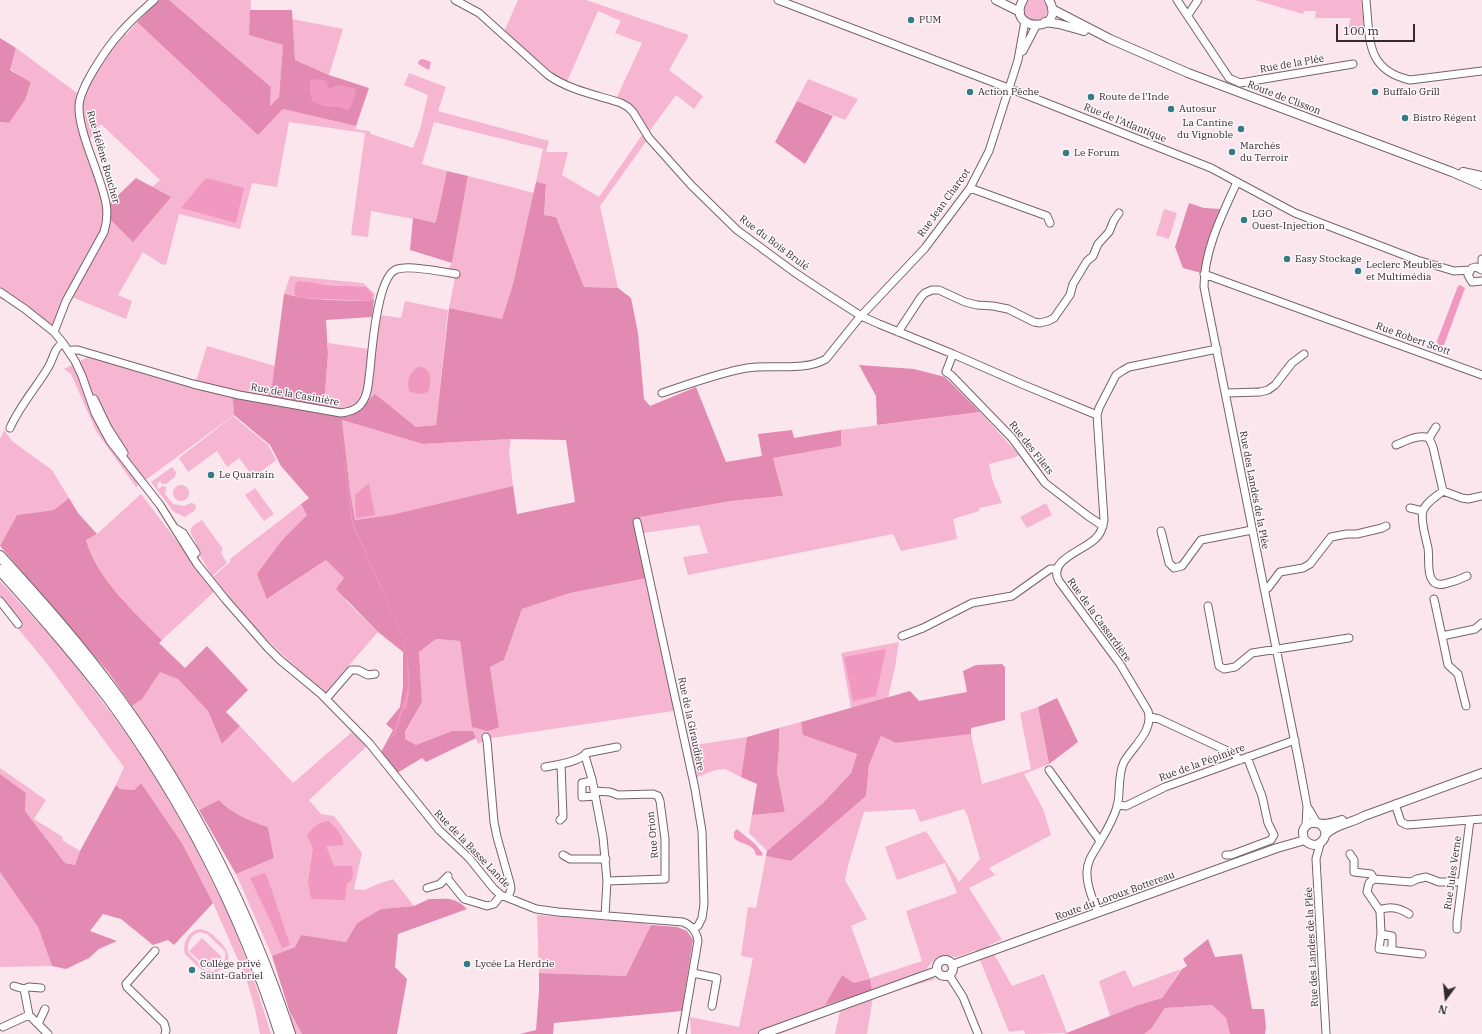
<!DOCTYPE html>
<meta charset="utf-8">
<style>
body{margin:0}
#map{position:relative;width:1482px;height:1034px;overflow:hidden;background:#fce6ee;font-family:"IBM Plex Serif",serif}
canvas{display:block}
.north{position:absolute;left:1426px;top:978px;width:40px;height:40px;-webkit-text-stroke:3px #fdf8fa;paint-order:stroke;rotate:195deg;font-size:11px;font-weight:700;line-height:16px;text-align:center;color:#342b2f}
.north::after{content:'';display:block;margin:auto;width:14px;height:18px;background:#342b2f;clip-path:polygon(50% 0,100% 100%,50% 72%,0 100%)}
.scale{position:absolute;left:1336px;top:24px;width:79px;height:18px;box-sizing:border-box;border:2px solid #342b2f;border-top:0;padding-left:5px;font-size:12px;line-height:14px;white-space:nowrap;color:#342b2f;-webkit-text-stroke:3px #fdf8fa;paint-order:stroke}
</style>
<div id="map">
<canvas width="1482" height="1034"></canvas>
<div class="north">N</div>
<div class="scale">100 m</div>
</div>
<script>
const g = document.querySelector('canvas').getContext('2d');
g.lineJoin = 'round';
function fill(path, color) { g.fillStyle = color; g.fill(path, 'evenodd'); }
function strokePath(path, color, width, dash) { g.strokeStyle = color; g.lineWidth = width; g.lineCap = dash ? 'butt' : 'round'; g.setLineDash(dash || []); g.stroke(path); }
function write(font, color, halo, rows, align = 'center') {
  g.font = font + ' "IBM Plex Serif",serif'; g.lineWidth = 3; g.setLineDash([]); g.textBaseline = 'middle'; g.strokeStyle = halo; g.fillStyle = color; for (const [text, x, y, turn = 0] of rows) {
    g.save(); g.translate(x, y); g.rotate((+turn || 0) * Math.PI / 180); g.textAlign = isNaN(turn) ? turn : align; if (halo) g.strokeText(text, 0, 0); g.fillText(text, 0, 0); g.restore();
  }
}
fill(new Path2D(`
 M 169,0 L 251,0 L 249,35 L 283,45 L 279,97 L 270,106 L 271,87 Z
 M 518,0 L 586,0 L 689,35 L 669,70 L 703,96 L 694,109 L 676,95 L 649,132 L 616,99 L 642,43 L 615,33 L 621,21 L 598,11 L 566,84 L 504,32 Z
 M 1028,0 L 1043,0 L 1048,8 L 1047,13 C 1038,32 1014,14 1028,0 Z
 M 1255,0 L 1361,0 L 1365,34 L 1347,34 L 1351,18 L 1315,18 L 1316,11 L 1304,11 L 1303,14 Z
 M 292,19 L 343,29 L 329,75 L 295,60 Z
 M 137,22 L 258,134 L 283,109 L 356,126 L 355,129 L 369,131 L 371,134 L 413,148 L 420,129 L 428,95 L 404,85 L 409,73 L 446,87 L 438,111 L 549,141 L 546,152 L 568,152 L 562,175 L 599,197 L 642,135 L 647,140 L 600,206 L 618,288 L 584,287 L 556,217 L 544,215 L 546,184 L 536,182 L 543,149 L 434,122 L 422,164 L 447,171 L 437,217 L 435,223 L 371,211 L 368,237 L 351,235 L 365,133 L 289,122 L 277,187 L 252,183 L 240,229 L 179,214 L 166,265 L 161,264 L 143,252 L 118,295 L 132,301 L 126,319 L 67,295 L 52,325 L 8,293 L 2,300 L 0,298 L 0,122 L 9,123 L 25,100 L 31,82 L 10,69 L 16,48 L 77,93 L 119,28 L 126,35 ZM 101,124 L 160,180 L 152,187 L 171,197 L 109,204 L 88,142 Z
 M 808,79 L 858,99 L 845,120 L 797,101 Z
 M 468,176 L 534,193 L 513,284 L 502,319 L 449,308 L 456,272 L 448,269 L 452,263 Z
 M 1164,209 L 1177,213 L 1169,239 L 1156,235 Z
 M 290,276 L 363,283 L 375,294 L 374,299 L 372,300 L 373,295 L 346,286 L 296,282 L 295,283 L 294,294 L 297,298 L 284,294 Z
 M 405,301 L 448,310 L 436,425 L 416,427 L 375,395 L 356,412 L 324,404 L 328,354 L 328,343 L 375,350 L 380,315 L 401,318 Z
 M 207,346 L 275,366 L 272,385 L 268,396 L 232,389 L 234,415 L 136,487 L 96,431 L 71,374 L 64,369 L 88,357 L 194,387 Z
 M 980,412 L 1019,455 L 1013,458 L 989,464 L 993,482 L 1002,503 L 979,508 L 979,511 L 953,519 L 957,539 L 901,551 L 893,534 L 688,575 L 683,557 L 708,553 L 699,525 L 643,533 L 640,517 L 731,501 L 783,496 L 773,458 L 840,446 L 841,430 Z
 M 233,416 L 268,445 L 276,460 L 251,479 L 246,474 L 249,471 L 239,458 L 227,467 L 217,451 L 188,472 L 179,458 Z
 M 342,420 L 423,444 L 511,439 L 509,452 L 513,486 L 391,515 L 355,520 L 350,491 Z
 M 4,430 L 12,441 L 52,470 L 69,498 L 54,510 L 17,515 L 0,546 L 0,439 Z
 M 172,467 L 176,472 L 175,477 L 166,484 L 162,484 L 160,481 L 157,484 L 158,486 L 157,487 L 159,489 L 162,486 L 166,487 L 165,494 L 173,504 L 184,506 L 191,503 L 195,504 L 196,507 L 195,510 L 185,517 L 174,512 L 151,482 Z
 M173 493a8 8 0 1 1 16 0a8 8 0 1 1-16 0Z
 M 255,488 L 274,514 L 264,521 L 245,495 Z
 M 141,494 L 215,591 L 162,640 C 133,611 98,580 86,540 L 97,534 Z
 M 1046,503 L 1052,515 L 1027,528 L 1020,517 Z
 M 301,504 L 308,514 L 283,539 L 268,599 L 326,560 L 344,578 L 346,601 L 378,632 L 325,693 C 284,658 245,620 213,577 L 230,562 L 230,559 Z
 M 202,520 L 223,549 L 221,553 L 227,563 L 212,576 L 195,547 L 196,543 C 189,530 187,528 202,520 Z
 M 652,577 L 680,710 L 492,738 L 478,744 L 473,731 L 452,731 L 416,745 L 405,739 L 405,733 L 422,702 L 419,652 L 436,639 L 460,641 L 463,663 L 499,727 L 490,667 L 504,660 L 522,609 L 570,593 Z
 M 0,581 L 66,653 L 122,728 L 153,773 L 193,843 L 232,922 L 255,983 L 271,1034 L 260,1034 L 255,1009 L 246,978 L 213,903 L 182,843 L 141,783 L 134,790 L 120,789 L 116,785 L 124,767 L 45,661 L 0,607 Z
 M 899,642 L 895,667 L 888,698 L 851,708 L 841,653 Z
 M 160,671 L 178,679 L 208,711 L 222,744 L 240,726 L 293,783 L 352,732 L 366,747 L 309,800 L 321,814 L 334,816 L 362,853 L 354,889 L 364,890 L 378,884 L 393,879 L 414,906 L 381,909 L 357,923 L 346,942 L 301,935 L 295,947 L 272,956 L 236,874 L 274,858 L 268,827 C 250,821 232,814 219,800 L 199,810 L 132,706 L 142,699 Z
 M 1038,707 L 1049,764 L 1024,774 L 1043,809 L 1051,835 L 989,868 L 995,875 L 969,888 L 1002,940 L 989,945 L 1012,986 L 1044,974 L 1067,1033 L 1025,1034 L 1024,1030 L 1009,1032 L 976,950 L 957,957 L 943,956 L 934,960 L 927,968 L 935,980 L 929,981 L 873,997 L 867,1034 L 835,1034 L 840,1011 L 780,1034 L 691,1034 L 690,1017 L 739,1027 L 753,958 L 741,956 L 748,907 L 756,908 L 766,856 L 791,861 L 866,796 L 869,765 L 881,736 L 896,743 L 971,734 L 982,784 L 1031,769 L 1020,713 ZM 915,809 L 920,822 L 964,809 L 968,817 L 980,859 L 959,882 L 926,831 L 885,847 L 897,880 L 945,863 L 957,893 L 906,911 L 922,961 L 870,978 L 851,926 L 867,919 L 845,880 L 849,862 L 864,812 ZM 842,975 L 854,983 L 826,1004 Z
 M 801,722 L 804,735 L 857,754 L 851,773 L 823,803 L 767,851 L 749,833 L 752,815 L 785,812 L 777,772 L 779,748 L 779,728 Z
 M 747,737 L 741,777 L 725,769 L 715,770 L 695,778 L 688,746 Z
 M 0,768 L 46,800 L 34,819 L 63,837 L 62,840 L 80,851 L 75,865 L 65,863 L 25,811 L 26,793 L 0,774 Z
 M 0,872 L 38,927 L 52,966 L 0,967 Z
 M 537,915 L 642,923 L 651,925 L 626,976 L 539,973 Z
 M 200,929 C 208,930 213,935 218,940 C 233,954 232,965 213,974 L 205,973 L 185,954 C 182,943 188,931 200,929 ZM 200,932 L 207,934 L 225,951 C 228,962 217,973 206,971 L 188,952 C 188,942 189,935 200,932 Z
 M 202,938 L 222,957 L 209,970 L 189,951 Z
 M 1181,969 L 1162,998 L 1138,1005 L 1110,1016 L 1099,981 L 1125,970 L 1133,987 Z
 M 1212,1005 L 1226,1018 L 1230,1034 L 1144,1034 L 1151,1029 L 1165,1008 Z
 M 289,1010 L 302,1034 L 294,1034 Z`), '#f6b5d1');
fill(new Path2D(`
 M 159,0 L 169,0 L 271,87 L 270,106 L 279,97 L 283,45 L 249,35 L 250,10 L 292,10 L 295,60 L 329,75 L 369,88 L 356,126 L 283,109 L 258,135 L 137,22 Z
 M 0,38 L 16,48 L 10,70 L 31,82 L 25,100 L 9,123 L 0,122 Z
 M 797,101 L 833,116 L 805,164 L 775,142 Z
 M 447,171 L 468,176 L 452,263 L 410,250 L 413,218 L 435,223 L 437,217 Z
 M 136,178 L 171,197 L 133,242 L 109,218 L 109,204 Z
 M 536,182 L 546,184 L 544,215 L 556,217 L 584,287 L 618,288 L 631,298 L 638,333 L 644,399 L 650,406 L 696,387 L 726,462 L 762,456 L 758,434 L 792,430 L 794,438 L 841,430 L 841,446 L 773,458 L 783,496 L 731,501 L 640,517 L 652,577 L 570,593 L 522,609 L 504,660 L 490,667 L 499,727 L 488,731 L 472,727 L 460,641 L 436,639 L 419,652 L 422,702 L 405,732 L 405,739 L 416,745 L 452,731 L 473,731 L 476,738 L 426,762 L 422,758 L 397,773 L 381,752 L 393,730 L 386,724 L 400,707 L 403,687 L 403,652 L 378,632 L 336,589 L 344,578 L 326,560 L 267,599 L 257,574 L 283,539 L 307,515 L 301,504 L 309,498 L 281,466 L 270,445 L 234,415 L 232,389 L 268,396 L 272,385 L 284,294 C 311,301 340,300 368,301 L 374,299 L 372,317 L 326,320 L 328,354 L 324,404 L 356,412 L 375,394 L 416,427 L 436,425 L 449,308 L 502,319 L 513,284 ZM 342,420 L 423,444 L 511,439 L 566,440 L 575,502 L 517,514 L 513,486 L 391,515 L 355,520 L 350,491 Z
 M 1189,203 L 1204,208 L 1221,209 L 1205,253 L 1201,273 L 1183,268 L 1175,247 Z
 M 859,365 L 914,369 L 945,377 L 980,412 L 877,425 L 876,396 Z
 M 69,498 L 78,513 L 97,534 L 86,540 C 97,579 134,612 162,640 L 159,643 L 185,668 L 207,646 L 248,690 L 226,712 L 240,726 L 222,744 L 208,711 L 178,679 L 160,672 L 142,699 L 132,706 L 109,673 L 0,546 L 17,515 L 54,510 Z
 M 1002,664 L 1005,667 L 1005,720 L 971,728 L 971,734 L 896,743 L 881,736 L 869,765 L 866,796 L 791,861 L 766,856 L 767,851 L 823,803 L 851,773 L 857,754 L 803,735 L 801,722 L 910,691 L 919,701 L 967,692 L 963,671 L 976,665 Z
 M 1057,698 L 1078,742 L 1049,764 L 1038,707 Z
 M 779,728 L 779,748 L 777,772 L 785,812 L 752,815 L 757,784 L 741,777 L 747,737 Z
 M 0,774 L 26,793 L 25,811 L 65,863 L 75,865 L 80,851 L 116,785 L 120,789 L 134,790 L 141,783 L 182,843 L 213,903 L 174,945 L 168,940 L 153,945 L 121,919 L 103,914 L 90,931 L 117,941 L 99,949 L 89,958 L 66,969 L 52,966 L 38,927 L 0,872 Z
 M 219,800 C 232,814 250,821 268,827 L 274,858 L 236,874 L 199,810 Z
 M 429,899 C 447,899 454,896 467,909 L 398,934 L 395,967 L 407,979 L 397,1034 L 302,1034 L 289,1010 L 272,956 L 295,947 L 301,935 L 346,942 L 357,923 L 381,909 L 414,906 Z
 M 651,925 L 677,927 L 687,931 L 693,940 L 682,1011 L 554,1023 L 553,1034 L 520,1034 L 536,1030 L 539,991 L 539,973 L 626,976 Z
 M 1208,939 L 1215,957 L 1242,954 L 1252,1009 L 1264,1009 L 1266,1027 L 1265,1034 L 1230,1034 L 1226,1018 L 1212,1005 L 1165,1008 L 1151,1029 L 1144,1034 L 1064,1034 L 1138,1005 L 1162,998 L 1182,969 L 1187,966 L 1183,959 Z
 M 842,975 L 854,983 L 870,979 L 872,991 L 825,1005 Z`), '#e28ab2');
fill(new Path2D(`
 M 423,59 L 431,62 L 429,70 L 418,64 L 419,60 Z
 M 315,79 L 326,81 L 329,89 L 338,85 L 354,88 L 356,94 L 349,110 C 345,110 342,107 339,107 C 326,107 324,107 312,101 L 310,92 L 310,81 Z
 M 206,178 L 244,188 L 236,223 L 181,208 Z
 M 299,281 L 329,285 L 366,287 L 373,295 L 372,300 L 368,301 L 297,298 L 294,294 L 295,283 Z
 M 1460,285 L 1465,288 L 1444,345 L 1438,345 L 1437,341 L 1458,286 Z
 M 418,367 C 432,366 432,382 428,392 L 421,394 L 410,392 C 406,384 409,372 418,367 Z
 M 338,417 L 353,523 L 405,641 L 404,647 C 411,665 411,692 406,710 L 403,709 L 396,732 L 390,739 L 394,732 L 408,687 L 407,656 L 403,647 L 405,642 L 352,524 Z
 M 369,483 L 375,515 L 356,518 L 355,495 Z
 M 886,649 L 876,696 L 853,701 L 844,657 Z
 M 329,821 C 334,827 345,836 343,845 L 326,846 L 334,866 L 352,866 L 353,874 L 351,881 L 347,883 L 345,900 L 311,899 L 308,882 L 313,848 L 307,836 C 312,827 319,822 329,821 Z
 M 737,829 L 755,844 L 763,854 L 761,856 L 756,855 C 754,843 741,845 734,838 L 734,832 Z
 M 265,873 L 268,879 L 290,945 L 282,948 L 271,922 L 250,878 Z`), '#f198c0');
const minor = new Path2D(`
 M 455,0 L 479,13 L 548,75 C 569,90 596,95 621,103 L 628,107 L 633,112 L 649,138 L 691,185 L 737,230 L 794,272 L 827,294 L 861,316 L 879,324 L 953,354 L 1024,385 L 1097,415
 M 778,0 L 1016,91 L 1211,168 L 1295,213 L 1326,225 L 1417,260 L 1454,271 L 1470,270
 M 1177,0 L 1229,78 L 1240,83 L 1353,64
 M 1366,0 C 1370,38 1365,70 1410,80 L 1482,71
 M 1188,15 L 1198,0
 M 1023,51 L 1036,26
 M 1237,182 C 1222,215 1204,250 1204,287 L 1299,763 L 1307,806 L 1306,826
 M 970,188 L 1047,216 L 1050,223
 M 1482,259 L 1482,266
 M 1482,270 L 1476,267 L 1472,268 L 1468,275 L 1472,282 L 1482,281
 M 1204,274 L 1333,321
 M 0,292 L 25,309 L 54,332 L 63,343 L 75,361 L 82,376 L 95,413 L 110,441 L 160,505 L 197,564 L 225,599 L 267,647 L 280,660 L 321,694 L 370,744 L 439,830 L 469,858 L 494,889 L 501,895 L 536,909 L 558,912 L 683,922 C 691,925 697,932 698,941 L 682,1034
 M 1336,322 L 1482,375
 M 54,332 L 66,301 L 104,232 C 111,210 104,194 97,173 C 91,155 79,127 79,108 C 78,89 108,46 121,32 C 131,20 143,10 154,0
 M 898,332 L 921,297 L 925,293 L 932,290 L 939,290 L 965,302 L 977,305 L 993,306 L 1008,309 L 1034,322 L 1040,323 L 1048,321 L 1054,318 L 1070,295 L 1073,284 L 1087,261 L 1093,256 L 1098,244 L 1109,232 L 1114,220 L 1119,213
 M 70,351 L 72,350 L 78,350 L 193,384 L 239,395 L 341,413 C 348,412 353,411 358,407 C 369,398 368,382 370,370 C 372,349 377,280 395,270 C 406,264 443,272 456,274
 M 953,354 L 946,372 L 951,375 L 1012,438 L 1045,483 L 1088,516 L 1103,526
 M 662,393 C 690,384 718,373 747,368 C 773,364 803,372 826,359 L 859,318 L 925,248 L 970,188 L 989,151 L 1018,60 L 1025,21
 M 1226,393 L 1260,392 L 1268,390 L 1275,385 L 1292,363 L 1304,354
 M 94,399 L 108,428 L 124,453
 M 10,428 C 20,405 37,387 49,366 C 54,357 54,348 63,343
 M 1429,438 L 1436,427
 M 1396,445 C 1406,441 1418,434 1429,438 L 1433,447 L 1443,491
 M 1410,508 L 1423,511
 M 637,522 L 695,789 L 702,831 L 704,904 L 702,918 L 698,926 L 693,929
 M 175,528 L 183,533 L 196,553
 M 1161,531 L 1169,563 L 1174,568 L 1182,566 L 1201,540 L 1252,530
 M 1467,576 C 1459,580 1453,582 1444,584 C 1424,588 1430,559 1428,548 C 1426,539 1420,519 1423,511 C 1425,503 1437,496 1443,491 L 1462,498 L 1468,499 L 1482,496
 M 1264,589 L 1268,588 L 1280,572 L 1303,568 L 1310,564 L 1331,537 L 1347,534 L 1357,534 L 1382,528 L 1386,526
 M 1434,599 L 1442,636
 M 0,601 L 18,624
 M 1208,606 L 1219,666 L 1224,669 L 1235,667 L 1252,653 L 1349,638
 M 902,636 L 923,628 L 972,603 L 1012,596 L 1050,569 L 1056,569
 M 326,699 L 351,670 L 358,670 L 368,675 L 375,674
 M 1466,706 L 1458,674 L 1448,665 L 1442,636 L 1475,629 L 1482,623
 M 1150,717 L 1159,719 L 1234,754 L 1240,760
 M 486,737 L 487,741 L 494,822 L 497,837 L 510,883 L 511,889 L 508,898
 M 585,756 L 592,779 L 603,837 L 607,881 L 605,916
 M 545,767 C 556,765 580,762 586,753 L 617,747
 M 1049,770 L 1100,841
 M 592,781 L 582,783 L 582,797 L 595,796
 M 594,791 L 610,792 L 618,795 L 653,794 L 658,796 L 660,801 L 665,839 L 665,879 L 607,881
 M 1395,804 L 1401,822 L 1407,825 L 1482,819
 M 1117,805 L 1126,806 L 1165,787 L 1295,740
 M 1307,806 L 1317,823
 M 560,820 L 563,817 L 561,764
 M 1320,844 L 1316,859 L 1326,1034
 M 1350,854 L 1354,860 L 1354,872 L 1371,874 L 1374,879
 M 563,855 L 570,859 L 606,859
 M 1226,855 L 1231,855 L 1271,840 L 1274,835 L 1268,823 L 1262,796 L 1247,757
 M 447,878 L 464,899 L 487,906 L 494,904 L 501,895
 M 427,888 L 440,884 L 448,876
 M 1379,910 C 1389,906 1400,908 1409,914
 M 1098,912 C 1093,901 1087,886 1087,874 C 1086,861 1095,851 1101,840 C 1107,830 1113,819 1117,807 C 1121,793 1117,776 1124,762 C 1133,746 1154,731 1148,711 L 1120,664 L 1059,581 C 1047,560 1083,551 1095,539 C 1101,534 1103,527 1104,520 L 1097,415 L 1099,408 L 1116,375 L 1122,371 L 1129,367 L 1217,349
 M 1457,929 L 1457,922 L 1470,820
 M 1381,934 L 1392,936 L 1392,950
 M 155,951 L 126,984 L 127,987 L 164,1023 L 166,1030 L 165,1034
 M 1422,954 L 1379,949 L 1381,934 L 1380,911 L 1367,892 L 1369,883 L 1374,879 L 1411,882 L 1417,879 L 1426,877 L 1439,882 L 1462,882
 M 693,973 L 717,978 L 712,1006
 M 949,975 L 963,997 L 978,1034
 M 14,986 L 24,989 L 29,1015
 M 24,989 L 29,987 L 41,988
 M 38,1024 L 45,1009
 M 3,1027 L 29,1015 L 48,1034`);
const major = new Path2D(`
 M 996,0 L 1020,12
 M 1023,0 C 1004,32 1068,34 1049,0
 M 1052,9 L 1110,39 L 1188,73 L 1452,172 L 1482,185
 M 1045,22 L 1059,24 L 1084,31
 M 1463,172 L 1482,176
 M 1320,824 C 1329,831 1326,841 1316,845 C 1312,845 1308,844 1305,840 C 1303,838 1303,834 1303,831 C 1307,819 1317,824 1326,824 C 1331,823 1336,822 1342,820
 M 1326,834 C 1336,824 1352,823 1364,816 L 1482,773
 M937 968a8 8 0 1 1 16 0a8 8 0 1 1-16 0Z
 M 952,965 L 1277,848 L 1305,840
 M 763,1034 L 937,971`);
const highway = new Path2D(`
 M 0,556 C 41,601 82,647 118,697 C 193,800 250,913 290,1034
 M 0,570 C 38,612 75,654 109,699 C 183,800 242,915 280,1034`);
strokePath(minor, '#76636b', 9);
strokePath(major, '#76636b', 10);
strokePath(highway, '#76636b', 12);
strokePath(minor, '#fff', 7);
strokePath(major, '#fff', 8);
strokePath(highway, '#fff', 10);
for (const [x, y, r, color] of [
 [911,20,4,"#347b86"],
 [970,92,4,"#347b86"],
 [1375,92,4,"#347b86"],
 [1091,97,4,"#347b86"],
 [1171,109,4,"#347b86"],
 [1405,118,4,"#347b86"],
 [1241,129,4,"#347b86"],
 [1232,152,4,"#347b86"],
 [1066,153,4,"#347b86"],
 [1244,220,4,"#347b86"],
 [1287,259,4,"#347b86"],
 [1358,271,4,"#347b86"],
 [211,475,4,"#347b86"],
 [467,964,4,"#347b86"],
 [192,970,4,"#347b86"]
]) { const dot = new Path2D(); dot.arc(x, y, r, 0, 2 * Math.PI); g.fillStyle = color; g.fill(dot); strokePath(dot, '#fdf8fa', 1.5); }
write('10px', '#342b2f', '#fdf8fa', [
 ["PUM",919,20],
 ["Action Pêche",978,92],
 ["Buffalo Grill",1383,92],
 ["Route de l'Inde",1099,97],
 ["Autosur",1179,109],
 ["Bistro Régent",1413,118],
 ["La Cantine",1233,123,"right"],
 ["du Vignoble",1233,135,"right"],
 ["Marchés",1240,146],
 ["du Terroir",1240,158],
 ["Le Forum",1074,153],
 ["LGO",1252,214],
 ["Ouest-Injection",1252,226],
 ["Easy Stockage",1295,259],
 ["Leclerc Meubles",1366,265],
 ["et Multimédia",1366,277],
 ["Le Quatrain",219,475],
 ["Collège privé",200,964],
 ["Saint-Gabriel",200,976],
 ["Lycée La Herdrie",475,964]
], 'left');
write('10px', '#342b2f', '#fdf8fa', [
 ["Rue de la Plée",1292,64,-10],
 ["Route de Clisson",1284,98,21],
 ["Rue de l'Atlantique",1125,123,22],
 ["Rue Hélène Boucher",103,157,74],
 ["Rue Jean Charcot",944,203,-54],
 ["Rue du Bois Brulé",774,243,37],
 ["Rue Robert Scott",1413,339,20],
 ["Rue de la Casinière",295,395,10],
 ["Rue des Filets",1031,448,52],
 ["Rue des Landes de la Plée",1254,490,79],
 ["Rue de la Cassardière",1099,620,54],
 ["Rue de la Giraudière",691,724,78],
 ["Rue de la Pépinière",1202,763,-20],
 ["Rue Orion",653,835,-95],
 ["Rue de la Basse Lande",472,849,46],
 ["Rue Jules Verne",1453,873,-82],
 ["Route du Loroux Bottereau",1115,896,-20],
 ["Rue des Landes de la Plée",1312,947,-93]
]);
</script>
